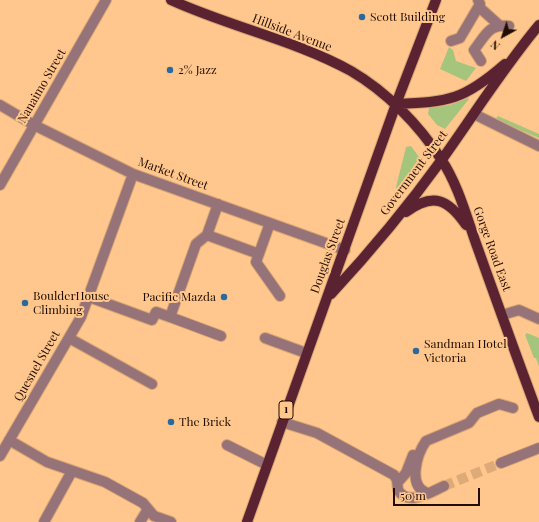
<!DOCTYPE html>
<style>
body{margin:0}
#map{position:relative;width:539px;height:522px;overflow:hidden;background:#ffc78d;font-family:"Playfair Display",serif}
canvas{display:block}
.north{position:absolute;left:483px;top:16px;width:40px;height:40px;-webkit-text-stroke:3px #ffc78d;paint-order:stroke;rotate:220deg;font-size:11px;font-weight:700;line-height:16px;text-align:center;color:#200d00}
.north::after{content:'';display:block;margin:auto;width:14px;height:18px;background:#200d00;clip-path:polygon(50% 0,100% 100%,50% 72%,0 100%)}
.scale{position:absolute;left:393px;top:488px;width:87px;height:18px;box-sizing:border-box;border:2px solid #200d00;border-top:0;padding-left:5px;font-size:12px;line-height:14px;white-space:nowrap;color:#200d00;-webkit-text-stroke:3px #ffc78d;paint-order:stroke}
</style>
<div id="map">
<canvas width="539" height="522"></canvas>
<div class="north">N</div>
<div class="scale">50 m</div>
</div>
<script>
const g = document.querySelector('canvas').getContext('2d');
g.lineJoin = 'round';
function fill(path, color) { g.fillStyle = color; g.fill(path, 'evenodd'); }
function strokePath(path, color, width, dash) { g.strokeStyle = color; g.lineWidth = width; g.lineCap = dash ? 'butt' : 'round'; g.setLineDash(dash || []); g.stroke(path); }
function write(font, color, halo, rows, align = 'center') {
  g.font = font + ' "Playfair Display",serif'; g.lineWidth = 4; g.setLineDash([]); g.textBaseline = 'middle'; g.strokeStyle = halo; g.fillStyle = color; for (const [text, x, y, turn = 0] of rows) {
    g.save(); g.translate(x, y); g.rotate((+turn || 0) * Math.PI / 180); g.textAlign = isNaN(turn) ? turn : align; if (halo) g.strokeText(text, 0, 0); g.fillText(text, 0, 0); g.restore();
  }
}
fill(new Path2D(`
 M 449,47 L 453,50 L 456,61 L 476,68 L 466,81 L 440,69 Z
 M 468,98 L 469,99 L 445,129 L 437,125 L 428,114 L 429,108 L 450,105 Z
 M 498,116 L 539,134 L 539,138 L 499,121 L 496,118 Z
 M 411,146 L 422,161 L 424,168 L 405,193 L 402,193 L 397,190 L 396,187 L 406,147 Z
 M 527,333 L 539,338 L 539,367 L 536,358 L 534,358 L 525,335 Z`), '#a6c57c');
strokePath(new Path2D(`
 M 444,486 L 501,463`), '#deab78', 10, [10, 5]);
const minor = new Path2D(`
 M 479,7 L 499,25
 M 451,41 L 460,38 L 480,4 L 478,0
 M 481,61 L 474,50 C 486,35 488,24 509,26
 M 0,105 L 34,125 L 133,174 L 345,250
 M 474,114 L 539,146
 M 0,185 L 106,0
 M 218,204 L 207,235 L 196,244 L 170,317 L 221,336
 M 270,223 L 256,262 L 280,296
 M 207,235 L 259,254
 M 89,297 L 152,320 L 156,312 L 170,317
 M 502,315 L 519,310 L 539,319
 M 69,338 L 152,384
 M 265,338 L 306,353
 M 282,422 L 317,433 L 394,475 L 397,480 L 398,490 C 408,507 431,492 444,486
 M 9,440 L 47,462 L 105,482 L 143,503 L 154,516 L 171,522
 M 227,445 L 267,465
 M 0,456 L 81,317 L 133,174
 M 501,463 L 539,448
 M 398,482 L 406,473 L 413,455
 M 427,493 C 407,486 417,454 426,441 L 469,423 L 477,413 L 499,404 L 513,408
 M 44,522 L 72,471
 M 140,522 L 148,509`);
const major = new Path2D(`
 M 171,0 C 230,27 295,40 351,71 C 387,92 419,125 441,159 C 459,186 467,219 478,249 C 498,305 518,361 539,417
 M 396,104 C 449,102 464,100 505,64
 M 406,212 C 433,192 448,199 466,225
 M 331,294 C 371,251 409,205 443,158 C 475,113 504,67 539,25
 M 247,522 L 396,104 L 436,0`);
strokePath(minor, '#d7a674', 12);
strokePath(major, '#d7a674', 12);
strokePath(minor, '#957378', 10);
strokePath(major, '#5b2331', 10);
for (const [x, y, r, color] of [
 [362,17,4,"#29699f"],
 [170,70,4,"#29699f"],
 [224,297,4,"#29699f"],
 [25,303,4,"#29699f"],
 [416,351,4,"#29699f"],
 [171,422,4,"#29699f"]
]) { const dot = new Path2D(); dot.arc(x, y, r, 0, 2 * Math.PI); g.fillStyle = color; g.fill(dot); strokePath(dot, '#ffc78d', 1.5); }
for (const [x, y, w] of [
 [286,410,14]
]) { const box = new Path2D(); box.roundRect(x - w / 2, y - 9, w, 18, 3); g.fillStyle = '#ffc78d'; g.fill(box); strokePath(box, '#200d00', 1); }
write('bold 11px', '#200d00', null, [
 ["1",286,410]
]);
write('12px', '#200d00', '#ffc78d', [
 ["Scott Building",370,17],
 ["2% Jazz",178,70],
 ["BoulderHouse",33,296],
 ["Climbing",33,310],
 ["Pacific Mazda",216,297,"right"],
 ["Sandman Hotel",424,344],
 ["Victoria",424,358],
 ["The Brick",179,422]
], 'left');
write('12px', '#200d00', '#ffc78d', [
 ["Hillside Avenue",292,33,21],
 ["Nanaimo Street",42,86,-60],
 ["Government Street",414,173,-53],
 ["Market Street",173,174,20],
 ["Gorge Road East",492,249,70],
 ["Douglas Street",328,256,-70],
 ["Quesnel Street",37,366,-60]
]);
</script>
